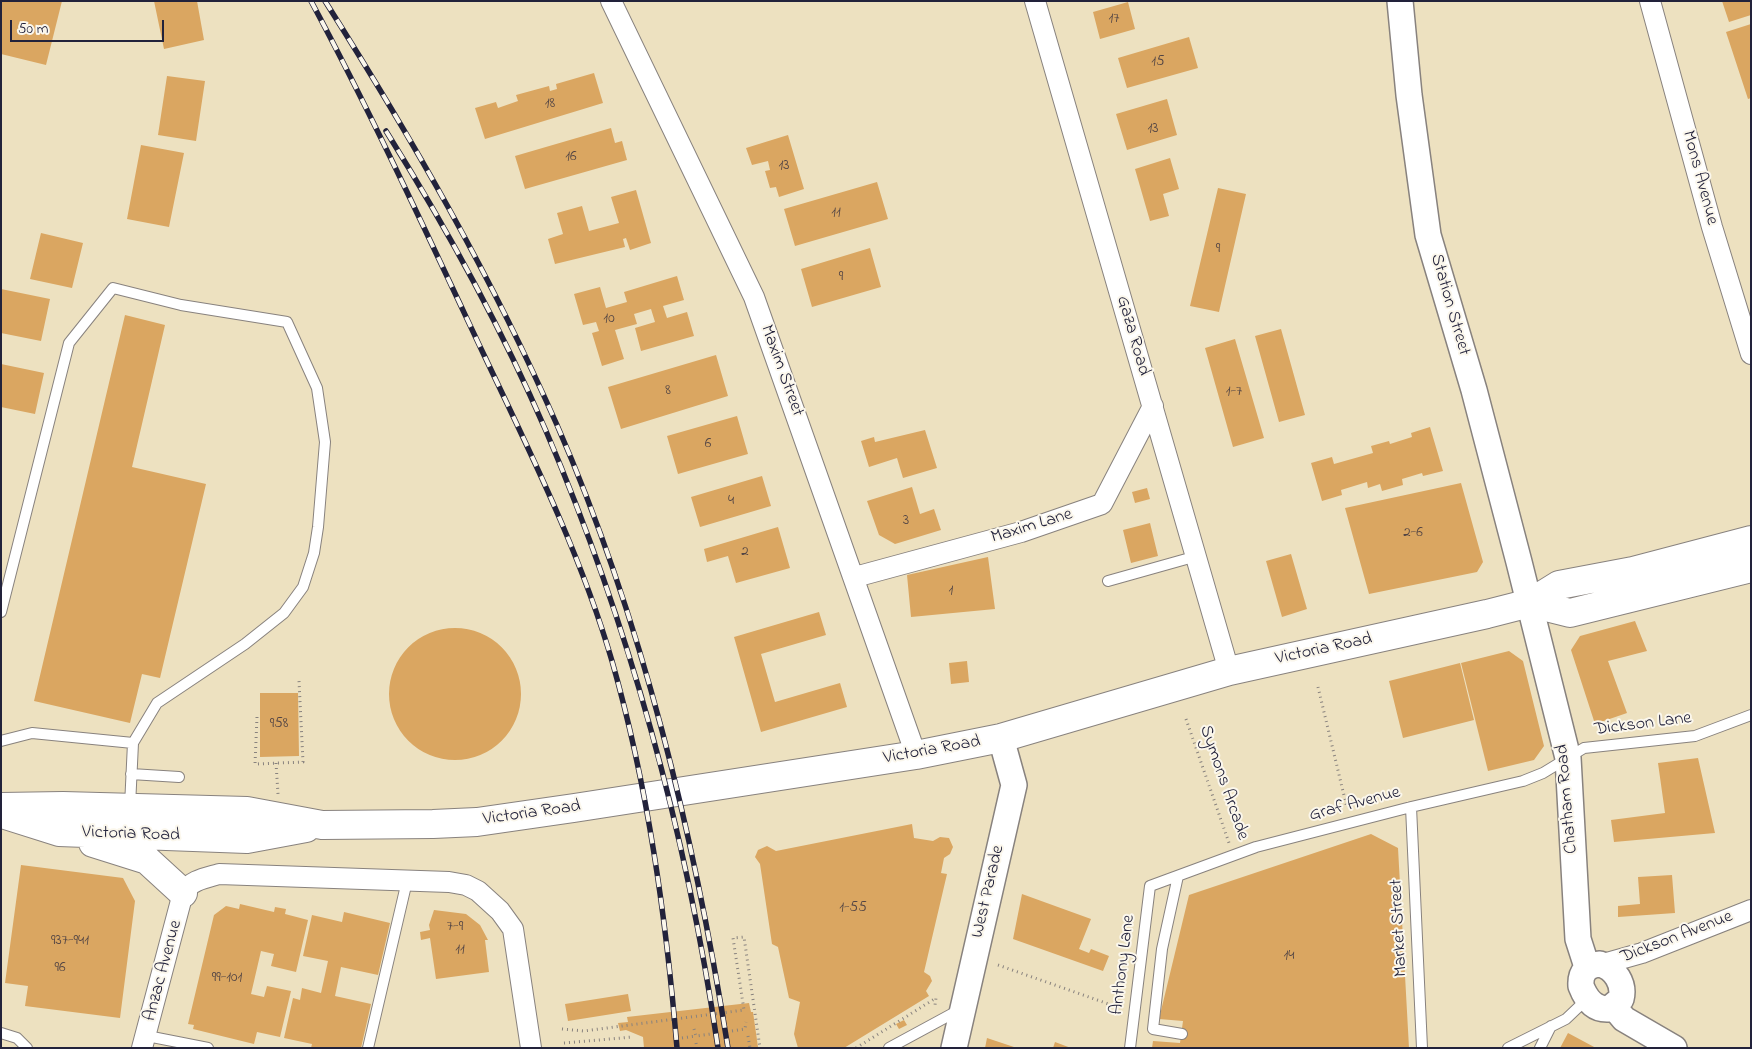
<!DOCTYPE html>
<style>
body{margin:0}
#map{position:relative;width:1752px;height:1049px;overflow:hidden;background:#ede1c0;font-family:"Indie Flower",sans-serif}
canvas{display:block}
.frame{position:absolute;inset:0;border:2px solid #22223b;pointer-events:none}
.scale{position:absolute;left:10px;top:20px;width:154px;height:22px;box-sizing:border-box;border:2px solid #22223b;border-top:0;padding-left:6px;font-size:15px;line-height:18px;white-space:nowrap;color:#22223b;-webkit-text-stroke:4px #fbf7ec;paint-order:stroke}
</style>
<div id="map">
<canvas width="1752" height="1049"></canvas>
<div class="frame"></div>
<div class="scale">50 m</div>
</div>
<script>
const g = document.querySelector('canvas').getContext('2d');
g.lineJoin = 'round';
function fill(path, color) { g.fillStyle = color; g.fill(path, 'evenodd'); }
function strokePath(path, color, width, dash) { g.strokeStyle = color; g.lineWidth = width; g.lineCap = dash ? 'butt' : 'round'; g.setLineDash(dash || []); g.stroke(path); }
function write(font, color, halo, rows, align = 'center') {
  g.font = font + ' "Indie Flower",sans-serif'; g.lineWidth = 4; g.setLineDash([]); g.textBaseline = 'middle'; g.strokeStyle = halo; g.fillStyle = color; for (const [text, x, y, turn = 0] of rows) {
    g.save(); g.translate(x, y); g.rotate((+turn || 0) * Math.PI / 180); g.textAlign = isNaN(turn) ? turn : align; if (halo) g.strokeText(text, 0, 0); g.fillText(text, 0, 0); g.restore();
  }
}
fill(new Path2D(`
 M 1,1 L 62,1 L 46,65 L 1,54 Z
 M 154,1 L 197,1 L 204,40 L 164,49 Z
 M 1722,1 L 1751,1 L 1751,15 L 1729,22 Z
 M 1128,2 L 1135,29 L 1100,39 L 1093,12 Z
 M 1751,24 L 1751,98 L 1748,99 L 1726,32 Z
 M 1189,37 L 1198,68 L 1127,88 L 1118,58 Z
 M 594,73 L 603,103 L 485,139 L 475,108 L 496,102 L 498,108 L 518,101 L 516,95 L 549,86 L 550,91 L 557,89 L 556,84 Z
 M 167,76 L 205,81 L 196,141 L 158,135 Z
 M 1167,99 L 1177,135 L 1127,150 L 1116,114 Z
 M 611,128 L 615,143 L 622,141 L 627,160 L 525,189 L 515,156 Z
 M 788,135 L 804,189 L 779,197 L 776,187 L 770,188 L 765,171 L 770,170 L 768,161 L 752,165 L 746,148 Z
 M 141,145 L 184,153 L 169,227 L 127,219 Z
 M 1170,158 L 1179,189 L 1163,194 L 1169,216 L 1150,221 L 1135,169 Z
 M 877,182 L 888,219 L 795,246 L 784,209 Z
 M 1218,188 L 1246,194 L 1219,312 L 1190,306 Z
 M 636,190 L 651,243 L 630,250 L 626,238 L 623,239 L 625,247 L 555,264 L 548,239 L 563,234 L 557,213 L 582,206 L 589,231 L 619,223 L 611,197 Z
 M 41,233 L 83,243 L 72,288 L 30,279 Z
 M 870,248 L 881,287 L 812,307 L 801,269 Z
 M 677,276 L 684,300 L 663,306 L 667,318 L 687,312 L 694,336 L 641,351 L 635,328 L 655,322 L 651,309 L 634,314 L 637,324 L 615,330 L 624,359 L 602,366 L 592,333 L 599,331 L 596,322 L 583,325 L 574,294 L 600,287 L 606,308 L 627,302 L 624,292 Z
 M 1,289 L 50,299 L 41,341 L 1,333 Z
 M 125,315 L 165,325 L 132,467 L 206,484 L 160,678 L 142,674 L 130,723 L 34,701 Z
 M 1281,329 L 1305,415 L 1279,422 L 1255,336 Z
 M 1235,339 L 1264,438 L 1233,447 L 1205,348 Z
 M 716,355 L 728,396 L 621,429 L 608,387 Z
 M 1,364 L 44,373 L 35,414 L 1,407 Z
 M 737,416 L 748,454 L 678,474 L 667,436 Z
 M 1430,427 L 1443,471 L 1423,476 L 1422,473 L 1402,479 L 1403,485 L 1382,491 L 1380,484 L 1368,488 L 1367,482 L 1341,490 L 1342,495 L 1322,501 L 1311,463 L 1332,457 L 1334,464 L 1373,453 L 1371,446 L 1389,441 L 1390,444 L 1412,437 L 1411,433 Z
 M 925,430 L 937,468 L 903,478 L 897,458 L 869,467 L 861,441 L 874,437 L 875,442 Z
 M 762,476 L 771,506 L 700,527 L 691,497 Z
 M 1461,483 L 1483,562 L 1477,572 L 1369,594 L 1345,508 Z
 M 912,487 L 920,514 L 934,509 L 941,530 L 895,544 L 879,535 L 867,501 Z
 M 1147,488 L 1150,499 L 1135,503 L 1132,492 Z
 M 1150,523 L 1158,556 L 1131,563 L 1123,530 Z
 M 778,527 L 790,568 L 736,583 L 728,556 L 707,562 L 704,549 Z
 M 1291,554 L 1307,609 L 1282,617 L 1266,561 Z
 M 988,557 L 995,609 L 911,617 L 907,575 Z
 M 819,612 L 826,635 L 761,654 L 775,702 L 840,683 L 847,707 L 761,732 L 734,637 Z
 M 1635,621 L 1647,651 L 1608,661 L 1627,713 L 1595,724 L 1571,650 L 1580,636 Z
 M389 694a66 66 0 1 1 132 0a66 66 0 1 1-132 0Z
 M 1509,651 L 1523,661 L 1544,746 L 1534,760 L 1488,771 L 1461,663 Z
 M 967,661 L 969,682 L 951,684 L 949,663 Z
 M 1460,663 L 1474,720 L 1403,738 L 1389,681 Z
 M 260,693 L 298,693 L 299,756 L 260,757 Z
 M 1698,758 L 1715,833 L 1614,842 L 1611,820 L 1665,813 L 1658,763 Z
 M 912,824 L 914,838 L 933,841 L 940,837 L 949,838 L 953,847 L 950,854 L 944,858 L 941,873 L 947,874 L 924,972 L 930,976 L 932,981 L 926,991 L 929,996 L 844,1048 L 798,1048 L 794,1034 L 800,1002 L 789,998 L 778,947 L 772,944 L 760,864 L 755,857 L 758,850 L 767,846 L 776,851 Z
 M 1371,834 L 1398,848 L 1409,1048 L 1152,1048 L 1153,1041 L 1180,1043 L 1183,1021 L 1159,1019 L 1189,895 Z
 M 21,865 L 123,878 L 135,901 L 120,1018 L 25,1006 L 28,986 L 5,983 Z
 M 1672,875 L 1675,913 L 1618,917 L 1618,906 L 1640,904 L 1638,877 Z
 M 1022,894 L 1091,919 L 1079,949 L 1089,953 L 1091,949 L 1109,956 L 1103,971 L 1013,939 Z
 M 240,904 L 274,912 L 275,907 L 286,909 L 285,914 L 308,920 L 296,972 L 271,966 L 274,954 L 261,951 L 251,994 L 264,997 L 267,986 L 291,991 L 280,1037 L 257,1032 L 254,1044 L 193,1029 L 194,1025 L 188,1024 L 214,915 L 226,906 L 239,909 Z
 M 434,910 L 466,914 L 480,925 L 488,940 L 485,940 L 489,972 L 436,979 L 430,938 L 421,940 L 420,932 L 430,930 L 429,925 Z
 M 344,912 L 390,923 L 378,975 L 341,967 L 335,996 L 371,1004 L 361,1048 L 311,1048 L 312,1044 L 284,1038 L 293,998 L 300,1000 L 302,988 L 321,993 L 328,961 L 303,956 L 312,915 L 342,922 Z
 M 628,994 L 631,1011 L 568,1021 L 565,1004 Z
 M 749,1003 L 751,1012 L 753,1012 L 758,1047 L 755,1048 L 644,1048 L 643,1037 L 626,1030 L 620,1031 L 618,1023 L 628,1022 L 627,1017 Z
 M 904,1020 L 907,1025 L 899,1029 L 896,1024 Z
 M 1568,1033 L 1596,1048 L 1560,1048 Z
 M 987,1038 L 1014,1047 L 1014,1048 L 985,1048 Z
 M 1055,1042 L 1071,1048 L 1053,1048 Z`), '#daa661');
const service = new Path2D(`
 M 1108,581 L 1197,556
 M 1,612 L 69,343 L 113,288 L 181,305 L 287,322 L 317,388 L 325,442 L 318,527 L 314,553 L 303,587 L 284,613 L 245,644 L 157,703 L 133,743 L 130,806
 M 1,741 L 32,733 L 133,743
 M 131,774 L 179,777
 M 1411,807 L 1422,1048
 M 1178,876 L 1162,949 L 1153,1029 L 1182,1034
 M 1,1033 L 17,1038 L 27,1048
 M 147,1036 L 208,1048
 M 368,1048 L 407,881
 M 889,1048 L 961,1009
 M 1130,1048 L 1150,886 L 1256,847 L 1411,807 L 1523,781 L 1543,773 L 1584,748 L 1695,736 L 1751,715
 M 1508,1048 L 1566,1019 L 1587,999
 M 1540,1048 L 1551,1026`);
const minor = new Path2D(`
 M 611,1 L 754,297 L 916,755
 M 1035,1 L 1229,671
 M 1650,1 L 1712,227 L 1751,354
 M 855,577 L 1021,532 L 1102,504 L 1153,406
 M 1603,964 L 1642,953 L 1751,910
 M 142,1048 L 183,893 C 191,880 205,878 219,874 L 449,882 L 466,885 L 478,891 L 500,911 L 513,929 L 531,1048`);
const tertiary = new Path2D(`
 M 1400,1 L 1409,95 L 1428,235 L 1474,390 L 1519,562 L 1568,758 L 1578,939 L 1587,967
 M 1600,964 C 1615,968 1625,984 1621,999 L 1609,1009 C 1594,1010 1586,999 1581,986 C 1580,972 1587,965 1600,964 Z
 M 1614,1007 L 1624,1019 L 1674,1048
 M 954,1048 L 1014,785 L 1001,738`);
const trunk = new Path2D(`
 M 1530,603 L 1570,613 L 1751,568
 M 1,807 L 63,806 L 247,811 L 322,825 L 433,824 L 477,822 L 574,808 L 916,755 L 1001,738 L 1229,671 L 1487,614 L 1530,603 L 1559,585 L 1633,571 L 1751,540
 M 2,814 L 59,832 L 247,839 L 306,828
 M 93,843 L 147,860 L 183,893`);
strokePath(service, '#88827e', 12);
strokePath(minor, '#88827e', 22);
strokePath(tertiary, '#88827e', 28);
strokePath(trunk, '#88827e', 30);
strokePath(new Path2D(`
 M 1318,687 L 1347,808
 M 257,717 L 255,764 L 303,762 L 299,681
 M 1186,719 L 1229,843
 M 276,763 L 278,794
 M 998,965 L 1120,1008
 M 562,1029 L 584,1031 L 744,1010 L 733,938 L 744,937 L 760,1048
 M 694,1029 L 696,1036 L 711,1034
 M 732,1031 L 745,1029 L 746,1022
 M 748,1036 L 750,1048
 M 682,1038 L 696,1036
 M 564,1043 L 633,1037
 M 696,1043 L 697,1048
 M 856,1048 L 936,998 L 935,1005`), '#88827e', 3, [1, 4]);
strokePath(service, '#fff', 10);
strokePath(minor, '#fff', 20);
strokePath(tertiary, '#fff', 25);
strokePath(trunk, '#fff', 28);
const rail = new Path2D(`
 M 311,1 C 373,117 428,236 484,355 C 531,454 581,555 612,661 C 648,787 666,917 677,1048
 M 325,1 C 411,137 492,277 557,425 C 643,622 694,835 728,1048
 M 386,131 C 446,227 501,327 546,431 C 630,627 687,837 718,1048`);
strokePath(rail, '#22223b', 5.5);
strokePath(rail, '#fbf7ec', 4, [11]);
write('15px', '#504344', null, [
 ["17",1114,20],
 ["15",1158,63],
 ["18",550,105],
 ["13",1153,130],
 ["16",571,158],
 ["13",784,167],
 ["11",836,214],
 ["9",1218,250],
 ["9",841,278],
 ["10",609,320],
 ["8",668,392],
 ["1-7",1234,393],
 ["6",708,445],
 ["4",731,502],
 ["3",906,522],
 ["2-6",1413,534],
 ["2",745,553],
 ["1",951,592],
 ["958",279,725],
 ["1-55",853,909],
 ["7-9",455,928],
 ["937-941",70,942],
 ["11",460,951],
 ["14",1289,957],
 ["96",60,969],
 ["99-101",227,979]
]);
write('18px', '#22223b', '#fbf7ec', [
 ["Mons Avenue",1699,178,75],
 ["Station Street",1449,305,74],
 ["Gaza Road",1132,336,74],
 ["Maxim Street",781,371,70],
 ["Maxim Lane",1032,527,-17],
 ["Victoria Road",1324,650,-12],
 ["Dickson Lane",1643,725,-7],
 ["Victoria Road",932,751,-10],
 ["Symons Arcade",1223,783,71],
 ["Chatham Road",1568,799,-95],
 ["Graf Avenue",1355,805,-15],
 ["Victoria Road",532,814,-8],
 ["Victoria Road",131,835,2],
 ["West Parade",989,892,-77],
 ["Market Street",1400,928,-93],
 ["Dickson Avenue",1677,938,-21],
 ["Anthony Lane",1124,965,-83],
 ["Anzac Avenue",164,971,-75]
]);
</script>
